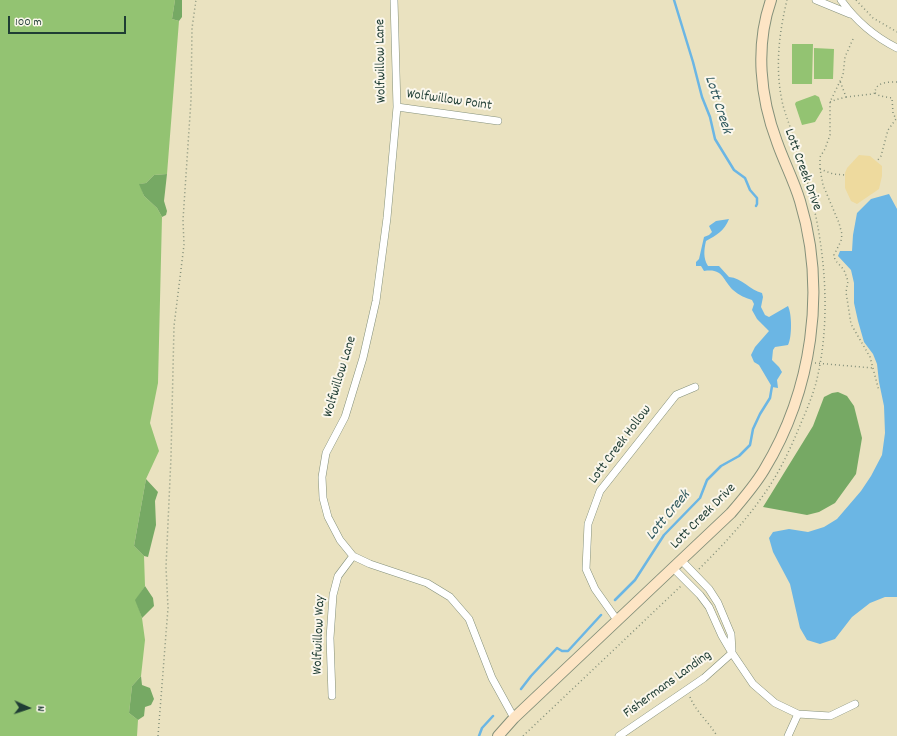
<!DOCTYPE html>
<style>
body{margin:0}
#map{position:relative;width:897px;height:736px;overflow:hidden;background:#eae2c0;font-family:Dekko,sans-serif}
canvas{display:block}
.north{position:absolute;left:8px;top:688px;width:40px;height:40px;-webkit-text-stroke:3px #fbf7ec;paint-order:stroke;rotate:93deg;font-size:11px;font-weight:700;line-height:16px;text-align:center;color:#1f3d34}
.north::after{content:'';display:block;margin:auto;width:14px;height:18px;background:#1f3d34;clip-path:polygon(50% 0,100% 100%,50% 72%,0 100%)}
.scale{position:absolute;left:8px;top:16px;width:118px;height:18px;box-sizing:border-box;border:2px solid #1f3d34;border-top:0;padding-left:5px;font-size:12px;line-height:14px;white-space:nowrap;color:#1f3d34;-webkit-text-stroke:3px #fbf7ec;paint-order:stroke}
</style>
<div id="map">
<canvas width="897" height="736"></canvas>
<div class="north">N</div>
<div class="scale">100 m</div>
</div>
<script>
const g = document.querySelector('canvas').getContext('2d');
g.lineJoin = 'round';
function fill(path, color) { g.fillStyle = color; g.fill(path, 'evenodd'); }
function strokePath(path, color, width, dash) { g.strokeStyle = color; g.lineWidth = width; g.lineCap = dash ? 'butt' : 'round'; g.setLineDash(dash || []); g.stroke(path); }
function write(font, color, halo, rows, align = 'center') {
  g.font = font + ' Dekko,sans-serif'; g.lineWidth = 4; g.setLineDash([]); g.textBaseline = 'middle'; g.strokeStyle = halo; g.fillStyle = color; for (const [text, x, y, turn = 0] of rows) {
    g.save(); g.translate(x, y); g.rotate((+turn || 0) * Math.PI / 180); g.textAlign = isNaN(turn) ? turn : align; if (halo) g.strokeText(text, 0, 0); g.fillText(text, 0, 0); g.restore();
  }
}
fill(new Path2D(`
 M 0,0 L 175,0 L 172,19 L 179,21 L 167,174 L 154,175 L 146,183 L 140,184 L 144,196 L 157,208 L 162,217 L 158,383 L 150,423 L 159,451 L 146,479 L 134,546 L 144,556 L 145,586 L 136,600 L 142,618 L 145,640 L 141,676 L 132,686 L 129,713 L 138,720 L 137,736 L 0,736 Z
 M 792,44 L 813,44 L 812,84 L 792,84 Z
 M 814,48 L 834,49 L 833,79 L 814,79 Z
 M 815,95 L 819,97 L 823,109 L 815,122 L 802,125 L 795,104 L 796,102 Z`), '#93c372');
fill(new Path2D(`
 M 175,0 L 182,0 L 182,17 L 179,21 L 172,19 Z
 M 167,174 L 164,201 L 167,211 L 166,215 L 162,217 L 157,208 L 144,196 L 139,184 L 146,183 L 154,175 Z
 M 838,392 L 847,396 L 854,406 L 862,438 L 856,474 L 835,503 L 819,512 L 807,515 L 763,507 L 813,426 L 824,397 L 832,393 Z
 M 146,479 L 158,492 L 155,501 L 156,525 L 148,557 L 144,556 L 134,546 Z
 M 145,586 L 153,598 L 154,606 L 142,618 L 135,600 Z
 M 141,676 L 142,685 L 150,688 L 154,699 L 151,705 L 145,707 L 144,716 L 138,720 L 129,713 L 132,686 Z`), '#76a964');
fill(new Path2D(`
 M 859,155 L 870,156 L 882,166 L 882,176 L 879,189 L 857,204 L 851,201 L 845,188 L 845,173 L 847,168 Z`), '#eeda9e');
fill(new Path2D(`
 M 889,194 L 897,209 L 897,597 L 885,597 L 870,603 L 852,617 L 835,639 L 820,644 L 807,640 L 800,628 L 790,584 L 773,552 L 769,538 L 773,532 L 789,529 L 808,532 L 824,527 L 837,519 L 861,491 L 871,476 L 882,455 L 885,433 L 884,406 L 879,382 L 877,364 L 873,354 L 864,342 L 858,321 L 854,303 L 854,283 L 851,270 L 838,256 L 840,251 L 852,251 L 853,235 L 857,213 L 871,199 Z
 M 729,219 C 724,231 717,235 706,241 C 704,250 703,258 708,266 L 719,266 L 729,277 C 742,278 750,290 762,293 L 763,297 L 761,307 L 765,315 L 769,317 L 788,306 C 792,314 792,337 788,345 L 775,347 L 773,350 L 772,360 L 779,367 L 782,372 L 777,380 L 778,388 L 772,387 L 759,365 L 754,362 L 751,355 L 755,347 L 769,331 L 757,319 L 752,310 L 754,304 L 752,300 C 745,298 739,295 733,290 C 722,279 723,268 704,271 L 701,266 L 696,266 L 696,262 L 699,259 L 704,237 L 709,235 L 712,232 L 709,226 L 716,221 Z`), '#6bb6e4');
strokePath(new Path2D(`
 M 674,0 L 693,62 L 702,97 L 710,117 L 715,139 L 734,170 L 745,178 L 750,190 L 757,198 L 757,204 L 756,206
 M 615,600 L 635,580 L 664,535 L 700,498 L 707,480 L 721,466 L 739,456 L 750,445 L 753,429 L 760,414 L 770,398 L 772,386
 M 521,689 L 531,676 L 557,648 L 562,651 L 568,651 L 601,615
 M 479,736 L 482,728 L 493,716`), '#6bb6e4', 2.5);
const street = new Path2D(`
 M 394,0 L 397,107 L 387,218 L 376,301 L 363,358 L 345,417 L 326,453 L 322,477 L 323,498 L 328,517 L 340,540 L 353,556 L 370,564 L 427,583 L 450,597 L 469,619 L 492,678 L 514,718
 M 816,0 L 850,14
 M 841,0 C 856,21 873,36 897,48
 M 397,107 L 498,121
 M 681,560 L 709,589 L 718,603 L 731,634 L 732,651
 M 673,568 L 700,595 L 709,607 L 722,636 L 732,653 L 753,684 L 775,703 L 798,714 L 830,716 L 855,704
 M 617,620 L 595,589 L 586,569 L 588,524 L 600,491 L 676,395 L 695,387
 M 332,696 L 330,638 L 333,595 L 338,576 L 353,556
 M 619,736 L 704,678 L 732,653
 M 788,736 L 798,714`);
const secondary = new Path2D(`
 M 498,736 L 514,718 L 731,513 C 743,499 755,485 764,470 C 812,391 827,290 800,201 C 794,181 784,162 777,142 C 760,97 755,46 771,0`);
strokePath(street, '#84907a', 8);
strokePath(secondary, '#84907a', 12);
strokePath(new Path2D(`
 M 856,0 L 873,18 L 897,32
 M 853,39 L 845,57 L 843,75 L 830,102 L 830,135 L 825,149 L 820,157 L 820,169 L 823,185 L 839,223 L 842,234 L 841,241 L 834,255 L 835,260 L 844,270 L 848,281 L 846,292 L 851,324 L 870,357 L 879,391
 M 875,93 L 880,96 L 892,98 L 893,113 L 896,119 L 888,130 L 881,156 L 877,161
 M 846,97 L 872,94 L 875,93 C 875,82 888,82 897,82
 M 830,102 L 835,100 L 846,97 L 840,81
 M 820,169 L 833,174 L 845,175
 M 815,363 L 873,368
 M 699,569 C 722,546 744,523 762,497 C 776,478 787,456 796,435 C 803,418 811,401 816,383 C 831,323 826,255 811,195 C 805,173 798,151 791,130 C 788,120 784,111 782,101 C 775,67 779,33 787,0
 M 690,697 C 696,712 709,722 717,736
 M 158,736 L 168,608 L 166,567 L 171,457 L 174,326 L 184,245 L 183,220 L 191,100 L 192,28 L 196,0
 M 523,736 L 681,586`), '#84907a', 1.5, [1, 3]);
strokePath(street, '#fff', 7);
strokePath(secondary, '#fde5c5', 10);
write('14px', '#1f3d34', '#fbf7ec', [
 ["Wolfwillow Lane",382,61,-91],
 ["Wolfwillow Point",449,101,8],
 ["Lott Creek Drive",802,170,70],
 ["Wolfwillow Lane",341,377,-73],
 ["Lott Creek Hollow",621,445,-53],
 ["Lott Creek Drive",704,517,-45],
 ["Wolfwillow Way",320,635,-88],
 ["Fishermans Landing",668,685,-36]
]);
write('italic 15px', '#325b60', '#fbf7ec', [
 ["Lott Creek",717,105,72],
 ["Lott Creek",669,516,-50]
]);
</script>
